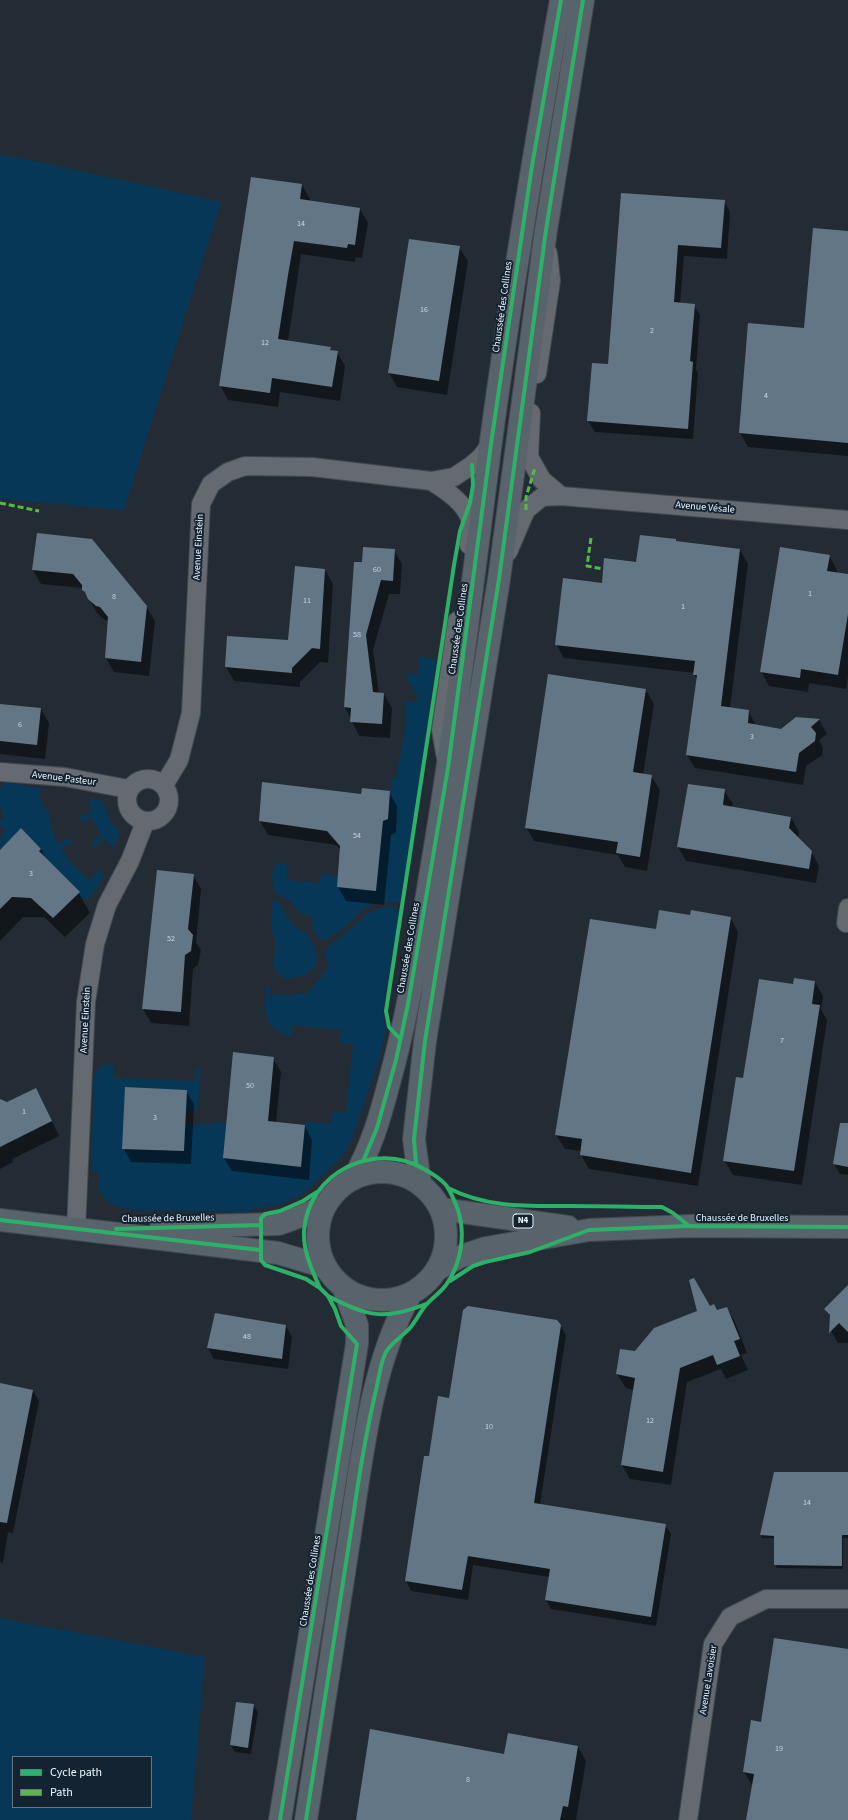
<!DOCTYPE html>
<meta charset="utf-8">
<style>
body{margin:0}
#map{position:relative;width:848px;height:1820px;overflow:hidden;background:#232c34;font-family:"Source Sans 3",sans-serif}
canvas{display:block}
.legend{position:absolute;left:12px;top:1756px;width:140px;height:52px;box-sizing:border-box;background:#132331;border:1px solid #6a7783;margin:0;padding:5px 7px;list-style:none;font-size:12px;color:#edf6fd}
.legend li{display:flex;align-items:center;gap:8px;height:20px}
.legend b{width:20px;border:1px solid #6a7783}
</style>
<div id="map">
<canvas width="848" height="1820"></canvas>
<ul class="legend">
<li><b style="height:5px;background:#2db169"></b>Cycle path</li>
<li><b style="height:5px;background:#58b947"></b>Path</li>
</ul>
</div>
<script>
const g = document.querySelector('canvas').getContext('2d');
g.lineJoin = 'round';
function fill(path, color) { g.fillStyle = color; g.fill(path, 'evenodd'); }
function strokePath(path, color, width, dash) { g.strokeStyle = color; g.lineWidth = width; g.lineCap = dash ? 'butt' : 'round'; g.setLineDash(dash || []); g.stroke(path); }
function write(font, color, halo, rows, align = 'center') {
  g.font = font + ' "Source Sans 3",sans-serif'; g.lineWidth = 4; g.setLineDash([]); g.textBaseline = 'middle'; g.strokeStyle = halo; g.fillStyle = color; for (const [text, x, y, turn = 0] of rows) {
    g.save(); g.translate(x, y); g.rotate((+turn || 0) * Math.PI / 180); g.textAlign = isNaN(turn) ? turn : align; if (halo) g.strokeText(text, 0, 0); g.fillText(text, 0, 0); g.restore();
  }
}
fill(new Path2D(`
 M 0,155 L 40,162 L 221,202 L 124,510 L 0,499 Z
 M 420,656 L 436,660 L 417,797 L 400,902 C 392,902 384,902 377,903 C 357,908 344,934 323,940 L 316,935 L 312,929 L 313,923 L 310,915 L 300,913 L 289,900 L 275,893 C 274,881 265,860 287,864 L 287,880 L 320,883 L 321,874 L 338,876 L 337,887 L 376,891 L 383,821 L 388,819 L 390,791 L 391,791 L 392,778 L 396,779 C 399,754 410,726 404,701 L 414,703 L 418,697 L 408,681 L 407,673 L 418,674 Z
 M 6,782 L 39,788 L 41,803 L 46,810 L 48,809 L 52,831 L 58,844 L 69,838 L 72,842 L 61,849 C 69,862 79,871 90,881 L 98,870 L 104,877 L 94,893 L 88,899 L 82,899 L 77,895 L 39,851 L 41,849 L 21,829 L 1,849 L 0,847 L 0,842 L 6,828 L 0,827 L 0,820 L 5,820 L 0,806 L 0,788 Z
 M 90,799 L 100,800 L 103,802 L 110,821 L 120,832 L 114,847 L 104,839 L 95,847 L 91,843 L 101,835 L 92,818 L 81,821 L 79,817 L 91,813 Z
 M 278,901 L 295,928 L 305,932 C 313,944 325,961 308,973 C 303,977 291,977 284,979 L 278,974 L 273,964 L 275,953 L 275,938 L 271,928 L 272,902 Z
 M 383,907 L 396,907 L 400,914 L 384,1002 L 383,1019 L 386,1027 L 380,1056 L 352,1139 L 340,1159 L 302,1194 L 284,1203 L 256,1208 L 249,1212 L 137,1210 C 124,1209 104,1205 100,1190 C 99,1184 99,1177 98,1171 L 91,1171 L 94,1081 C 96,1069 100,1064 113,1064 L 113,1078 L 195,1081 L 196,1067 L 200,1068 L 198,1110 L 186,1112 L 186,1090 L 125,1087 L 123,1149 L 184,1151 L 185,1124 L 212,1125 L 212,1122 L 226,1123 L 223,1158 L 301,1167 L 305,1122 L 331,1124 L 333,1112 L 346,1113 L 353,1044 L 340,1042 L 341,1030 L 293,1025 L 291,1037 C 263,1027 263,1013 266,986 L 270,986 L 269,994 L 286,995 L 307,993 L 328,969 L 325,950 L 370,912 Z
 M 0,1618 L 205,1657 L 191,1820 L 0,1820 ZM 13,1757 L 151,1757 L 151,1807 L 13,1807 Z`), '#063757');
fill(new Path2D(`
 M 302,185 L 310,199 L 310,202 L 360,209 L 368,223 L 362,258 L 356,257 L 355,262 L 301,254 L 288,341 L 330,348 L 332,352 L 337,352 L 345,366 L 340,401 L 280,392 L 278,407 L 228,400 L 220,385 Z
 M 622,194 L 724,201 L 730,212 L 727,259 L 684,256 L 680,304 L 694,305 L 700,315 L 696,370 L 698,373 L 693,439 L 595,432 L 588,421 L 609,365 Z
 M 848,232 L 848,456 L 748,447 L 740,433 L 805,329 Z
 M 459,247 L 468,261 L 447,395 L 397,387 L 389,373 Z
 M 38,534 L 146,606 L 155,621 L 149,676 L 114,672 L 106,658 L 109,621 L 105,620 L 97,613 L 83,588 L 41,584 L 33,570 Z
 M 676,540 L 677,542 L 740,550 L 748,564 L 730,708 L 748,710 L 756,726 L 781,730 L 797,718 L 819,720 L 827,734 L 819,740 L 823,748 L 822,755 L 806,766 L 803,785 L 695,768 L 687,755 L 697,680 L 694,673 L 564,658 L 556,644 L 602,584 Z
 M 394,550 L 402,564 L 400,594 L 389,594 L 373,650 L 379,694 L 384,694 L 392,708 L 390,738 L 359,736 L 345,707 L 363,563 Z
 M 829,555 L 837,570 L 836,574 L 848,575 L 848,676 L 846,689 L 809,683 L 808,692 L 769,686 L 761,671 Z
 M 325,570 L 333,584 L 328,663 L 320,662 L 300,682 L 300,687 L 234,681 L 226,667 L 228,637 L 288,641 Z
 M 646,690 L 654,704 L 643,775 L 651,776 L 660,790 L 647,871 L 625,867 L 618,855 L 534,841 L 526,827 Z
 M 0,705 L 41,709 L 49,723 L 45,759 L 0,754 Z
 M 688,785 L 724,790 L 733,804 L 732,808 L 791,817 L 799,832 L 798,838 L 811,851 L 819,866 L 816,883 L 686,861 L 678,847 Z
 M 389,792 L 397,806 L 396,833 L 391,835 L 384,905 L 346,901 L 338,887 L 341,850 L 336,845 L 268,835 L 260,821 L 362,795 Z
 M 21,830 L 41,849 L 47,861 L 79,893 L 90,913 L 65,937 L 44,917 L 23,917 L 0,941 L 0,858 Z
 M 193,875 L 201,889 L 196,943 L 201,950 L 198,965 L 193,969 L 189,1026 L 151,1023 L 143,1009 Z
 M 730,917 L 738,932 L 698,1186 L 589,1169 L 581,1155 L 582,1151 L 565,1149 L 556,1135 L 657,930 Z
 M 815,982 L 823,996 L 821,1009 L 827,1020 L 802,1185 L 733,1175 L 724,1160 L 744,1080 L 794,985 Z
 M 273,1058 L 281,1072 L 276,1123 L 305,1126 L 312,1140 L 309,1180 L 232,1171 L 224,1158 Z
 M 36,1089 L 59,1136 L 12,1159 L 13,1162 L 0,1169 L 0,1100 L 7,1103 Z
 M 186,1091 L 194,1104 L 191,1164 L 131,1162 L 124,1149 Z
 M 848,1129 L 848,1175 L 840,1174 L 834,1164 Z
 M 848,1286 L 848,1343 L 838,1343 L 830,1329 L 831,1318 L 825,1309 Z
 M 709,1307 L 717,1311 L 727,1308 L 735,1322 L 747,1353 L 741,1355 L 748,1370 L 726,1379 L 721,1369 L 687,1382 L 671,1485 L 630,1479 L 622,1465 L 634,1390 L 626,1388 L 617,1374 L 635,1352 Z
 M 560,1325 L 566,1335 L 540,1505 L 665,1525 L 671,1534 L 656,1626 L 551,1609 L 546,1600 L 549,1577 L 473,1565 L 468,1600 L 411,1591 L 406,1581 L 430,1457 L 450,1399 Z
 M 286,1326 L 292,1337 L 288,1369 L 214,1359 L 208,1348 Z
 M 0,1384 L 33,1391 L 39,1401 L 13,1533 L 8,1532 L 3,1563 L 0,1562 Z
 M 848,1473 L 848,1538 L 843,1538 L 843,1569 L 777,1568 L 775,1565 L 775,1538 L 762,1538 L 761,1535 Z
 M 848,1650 L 848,1820 L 747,1820 L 753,1787 L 744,1772 L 762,1723 Z
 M 253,1705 L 258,1712 L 251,1754 L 235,1752 L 231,1745 Z
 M 578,1747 L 586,1761 L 576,1820 L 357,1820 L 505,1755 Z`), '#0007');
fill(new Path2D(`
 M 251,177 L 302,184 L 300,199 L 360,208 L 355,245 L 348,244 L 347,248 L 294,241 L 288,275 L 278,339 L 331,347 L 330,350 L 338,351 L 332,387 L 272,378 L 270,393 L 219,386 Z
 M 621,193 L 725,200 L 721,248 L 678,245 L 674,302 L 695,304 L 690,361 L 693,362 L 688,429 L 587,421 L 592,363 L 608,364 Z
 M 813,228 L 848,231 L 848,443 L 739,433 L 748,323 L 804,328 Z
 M 409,239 L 460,246 L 439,381 L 388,373 Z
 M 37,533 L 92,539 L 147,606 L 141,662 L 105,658 L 108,617 L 100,607 L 96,606 L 88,599 L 85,592 L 82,590 L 82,585 L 73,574 L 32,570 Z
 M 640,535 L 676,539 L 676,541 L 740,549 L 721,706 L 749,710 L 748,723 L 781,729 L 796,717 L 820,719 L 811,727 L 816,733 L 815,741 L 799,753 L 796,772 L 686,755 L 697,675 L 693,675 L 695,661 L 555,645 L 563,578 L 602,583 L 604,558 L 636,562 Z
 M 363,547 L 395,549 L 393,581 L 381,580 L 366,635 L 373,692 L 384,693 L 382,724 L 350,722 L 351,708 L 344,707 L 354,562 L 362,562 Z
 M 780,547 L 830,555 L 827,571 L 848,574 L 848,614 L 838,675 L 801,669 L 800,678 L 760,672 Z
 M 295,566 L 325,569 L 320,649 L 312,648 L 292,668 L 292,673 L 225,667 L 227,636 L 288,640 Z
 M 548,674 L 646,689 L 633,772 L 652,775 L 640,857 L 616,853 L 618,842 L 525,828 Z
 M 0,704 L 41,708 L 37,745 L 0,741 Z
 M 262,782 L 361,794 L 362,788 L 390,791 L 388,819 L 383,821 L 376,891 L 337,887 L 340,846 L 327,831 L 259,821 Z
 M 688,784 L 725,789 L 723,805 L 791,817 L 789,828 L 812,851 L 809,869 L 677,847 Z
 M 21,828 L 41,849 L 39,851 L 80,892 L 53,918 L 31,898 L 12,897 L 0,909 L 0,850 Z
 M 157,870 L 194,874 L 188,929 L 193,935 L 191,951 L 185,955 L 181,1012 L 142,1009 Z
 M 659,910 L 690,915 L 691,910 L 731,917 L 691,1173 L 580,1155 L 582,1139 L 555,1135 L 590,919 L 656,929 Z
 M 794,978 L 815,981 L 812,1004 L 820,1005 L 794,1171 L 723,1161 L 736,1077 L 743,1078 L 759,979 L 793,984 Z
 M 233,1052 L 274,1057 L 268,1121 L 305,1125 L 301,1167 L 223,1158 Z
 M 125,1087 L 187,1090 L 184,1151 L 122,1149 Z
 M 36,1088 L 52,1121 L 0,1147 L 0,1099 L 7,1102 Z
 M 840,1123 L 848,1123 L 848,1167 L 833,1164 Z
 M 694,1278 L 710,1306 L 714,1304 L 717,1310 L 727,1307 L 740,1339 L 734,1341 L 740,1356 L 717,1365 L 713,1355 L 680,1368 L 663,1472 L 621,1465 L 635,1378 L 616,1374 L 620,1349 L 635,1351 L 654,1328 L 697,1311 L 689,1280 Z
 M 848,1285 L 848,1332 L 839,1323 L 829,1333 L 830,1315 L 824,1309 Z
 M 468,1306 L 557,1320 L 561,1325 L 534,1503 L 666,1524 L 651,1617 L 545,1600 L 550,1569 L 468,1556 L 462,1590 L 405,1581 L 424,1456 L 429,1456 L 438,1396 L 449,1398 L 463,1310 Z
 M 215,1313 L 286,1325 L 282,1359 L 207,1348 Z
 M 0,1383 L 33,1390 L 7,1523 L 0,1522 Z
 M 774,1472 L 848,1472 L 848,1535 L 842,1535 L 842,1566 L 774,1565 L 774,1536 L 760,1535 Z
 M 774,1638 L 848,1649 L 848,1820 L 746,1820 L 754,1774 L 743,1772 L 751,1720 L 761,1722 Z
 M 236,1702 L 254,1704 L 248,1748 L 230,1745 Z
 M 370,1729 L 504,1754 L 508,1733 L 578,1746 L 568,1807 L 563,1806 L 560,1820 L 356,1820 Z`), '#637686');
const minor = new Path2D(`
 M 537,374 L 551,281 L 548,253
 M 531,413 L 529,457 L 542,480 L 561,496
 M 431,481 C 446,490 471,507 471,526 C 472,532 470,539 469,545
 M 508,552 L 526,510 L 542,497 L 561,496 L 848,520
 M 446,758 L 441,730 L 457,621
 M 0,772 L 65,777 L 128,789
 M127 800a21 21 0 1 1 42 0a21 21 0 1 1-42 0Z
 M 164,785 L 179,760 L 191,713 L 201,504 L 211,484 L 228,472 L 245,466 L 312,467 L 431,481 L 454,477 L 472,465 L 481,457 L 491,444
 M 846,923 L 848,908
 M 76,1230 L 86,1002 L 95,944 L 107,905 L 130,861 L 145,822
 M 688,1820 L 713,1644 L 730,1617 L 766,1599 L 848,1599`);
const major = new Path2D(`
 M318 1236a64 64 0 1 1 128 0a64 64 0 1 1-128 0Z
 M 353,1179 C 371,1149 380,1117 389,1083 C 410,1008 421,930 434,853 C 457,716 473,578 491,441 C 511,293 535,147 561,0
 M 420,1184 L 414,1139 L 425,1041 L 499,579 L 546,230 L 583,0
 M 441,1209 L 568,1227
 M 0,1220 L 278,1253 L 325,1267
 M 161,1227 L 279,1224 L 307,1214 L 326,1205
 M 438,1269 L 459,1257 L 486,1248 L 589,1230 L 689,1226 L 848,1227
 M 280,1820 L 357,1344 L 357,1325 L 344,1289
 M 306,1820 C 320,1727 335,1633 349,1540 C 362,1458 370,1368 410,1295`);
strokePath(minor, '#424a50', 20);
strokePath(major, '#424a50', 24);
strokePath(minor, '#646a70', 18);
strokePath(major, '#59636c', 22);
strokePath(new Path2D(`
 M 0,503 L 39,511
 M 526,510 L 526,497 L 535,468
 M 591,538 L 587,566 L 603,569`), '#58b947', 3, [6, 3]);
strokePath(new Path2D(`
 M 400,1039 L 389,1027 L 386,1011 L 454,565 L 460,531 L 470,503 L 473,485 L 472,465
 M 364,1159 L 377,1128 L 396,1060 L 408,1004 L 448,768 L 491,444 L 532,166 L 561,0
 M 416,1164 L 414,1139 L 425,1041 L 499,579 L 546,230 L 583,0
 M 448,1188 C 487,1208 528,1206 570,1206 C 601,1206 631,1207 662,1207 L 673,1213 L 689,1226
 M 0,1220 L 260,1250
 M 116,1229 L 260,1225
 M 450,1281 L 473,1266 L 485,1262 L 530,1252 L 589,1230 L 689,1226 L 848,1227
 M 328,1296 C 367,1316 384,1321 426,1304
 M 280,1820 L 357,1344 L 341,1326 L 335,1309 L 328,1296 L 320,1288 L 306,1279 L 265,1265 L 261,1260 L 261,1218 L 265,1214 L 280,1211 L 303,1201 L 317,1192
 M 306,1820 C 322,1719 337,1619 353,1518 C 359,1475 366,1433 376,1390 C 379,1379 380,1365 385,1354 C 389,1344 403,1336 410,1328 C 416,1321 420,1312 426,1305 C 432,1298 440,1293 446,1285 C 461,1264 466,1235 458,1210 C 455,1202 451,1192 446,1185 C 440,1178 433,1174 424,1169 C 375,1140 308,1172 304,1231 C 303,1252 312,1270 320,1288`), '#2db169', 4);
write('8px', '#cad6df', null, [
 ["14",301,224],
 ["16",424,310],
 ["2",652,331],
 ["12",265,343],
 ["4",766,396],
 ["60",377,570],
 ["1",810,594],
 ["8",114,597],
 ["11",307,601],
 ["1",683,607],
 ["58",357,635],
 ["6",20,725],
 ["3",752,737],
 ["54",357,836],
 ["3",31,874],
 ["52",171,939],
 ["7",782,1041],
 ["50",250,1086],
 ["1",24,1112],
 ["3",155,1118],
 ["48",247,1337],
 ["12",650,1421],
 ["10",489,1427],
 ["14",807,1503],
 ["19",779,1749],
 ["8",468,1780]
]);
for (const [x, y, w] of [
 [523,1221,20]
]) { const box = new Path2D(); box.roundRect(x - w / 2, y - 7, w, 14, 3); g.fillStyle = '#132331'; g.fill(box); strokePath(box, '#edf6fd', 1); }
write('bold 9px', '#edf6fd', null, [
 ["N4",523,1221]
]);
write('10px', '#edf6fd', '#132331', [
 ["Chaussée des Collines",503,307,-82],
 ["Avenue Vésale",705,508,5],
 ["Avenue Einstein",199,547,-87],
 ["Chaussée des Collines",459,629,-82],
 ["Avenue Pasteur",64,779,7],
 ["Chaussée des Collines",409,948,-80],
 ["Avenue Einstein",86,1020,-87],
 ["Chaussée de Bruxelles",168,1219,-1],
 ["Chaussée de Bruxelles",742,1219],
 ["Chaussée des Collines",311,1581,-81],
 ["Avenue Lavoisier",709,1680,-81]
]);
</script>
